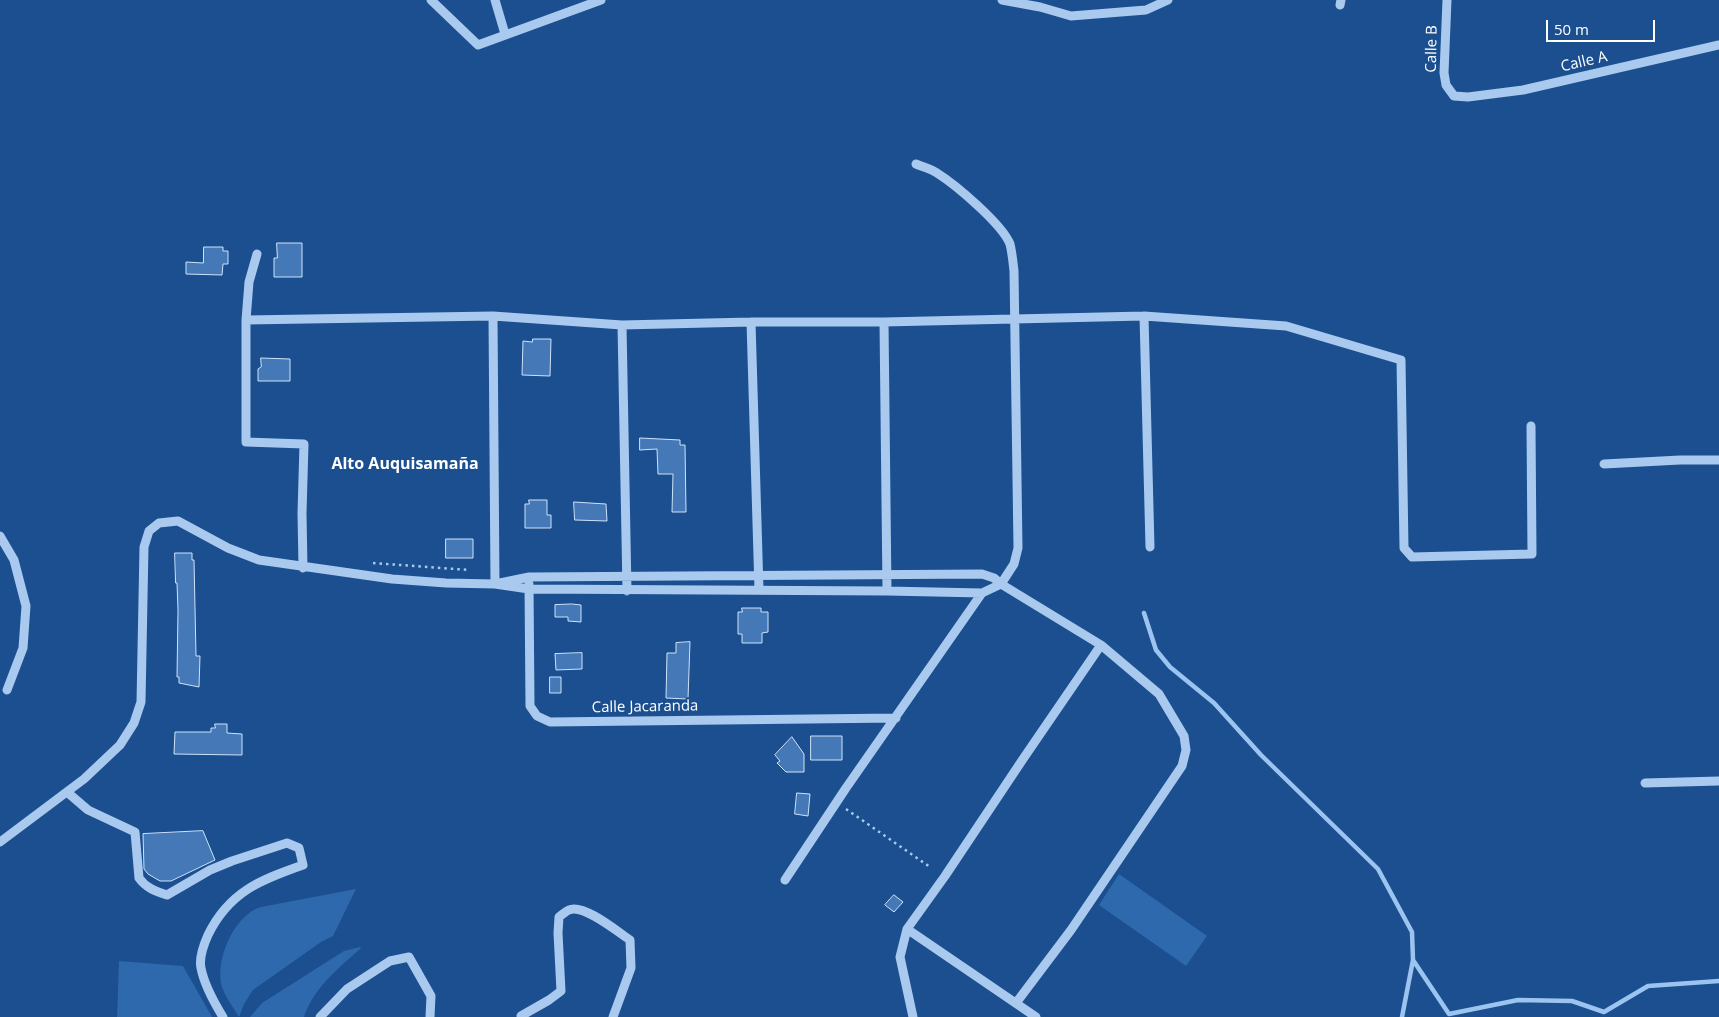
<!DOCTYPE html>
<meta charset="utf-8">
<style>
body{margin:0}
#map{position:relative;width:1719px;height:1017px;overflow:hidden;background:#1b4f8f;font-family:"Open Sans",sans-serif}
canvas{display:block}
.scale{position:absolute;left:1546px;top:20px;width:109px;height:22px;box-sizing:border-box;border:2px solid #fff;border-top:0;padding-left:6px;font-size:15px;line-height:18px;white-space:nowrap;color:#fff;-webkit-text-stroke:4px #1b4f8f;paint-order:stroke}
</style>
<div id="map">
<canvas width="1719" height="1017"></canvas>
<div class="scale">50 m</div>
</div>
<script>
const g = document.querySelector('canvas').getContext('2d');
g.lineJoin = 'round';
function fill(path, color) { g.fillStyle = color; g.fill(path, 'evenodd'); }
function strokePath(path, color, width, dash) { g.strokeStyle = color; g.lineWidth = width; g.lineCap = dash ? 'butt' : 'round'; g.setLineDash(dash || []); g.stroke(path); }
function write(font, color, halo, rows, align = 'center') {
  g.font = font + ' "Open Sans",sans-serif'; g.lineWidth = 4; g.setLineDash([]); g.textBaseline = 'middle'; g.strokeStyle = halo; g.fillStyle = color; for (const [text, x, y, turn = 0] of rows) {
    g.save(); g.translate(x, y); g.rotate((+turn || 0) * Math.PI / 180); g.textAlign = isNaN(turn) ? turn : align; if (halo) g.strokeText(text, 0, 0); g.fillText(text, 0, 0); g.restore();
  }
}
fill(new Path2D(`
 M 1119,874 L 1207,936 L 1186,966 L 1099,905 Z
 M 356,889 L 333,936 L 321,942 L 253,990 L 244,1004 L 239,1017 C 234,1008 225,997 222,987 C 214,960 235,914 261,907 Z
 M 360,947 L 361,948 C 339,968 314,987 304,1017 L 250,1017 L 262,1003 L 344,951 Z
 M 119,961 L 183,966 L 212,1017 L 117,1017 Z`), '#2e69ad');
strokePath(new Path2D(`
 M 1144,613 L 1156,650 L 1170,667 L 1214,703 L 1261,755 L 1378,869 L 1412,932 L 1413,960 L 1402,1017
 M 1413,960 L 1449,1014 L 1518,1000 L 1572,1001 L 1604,1012 L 1648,986 L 1719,981`), '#9cc4f0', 4.5);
const building = new Path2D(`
 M 277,243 L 302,243 L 302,277 L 274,277 L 274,258 L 277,258 Z
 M 204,247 L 223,247 L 223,251 L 228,251 L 228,264 L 223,264 L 222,275 L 186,274 L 186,262 L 203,263 Z
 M 533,339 L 551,339 L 550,376 L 522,375 L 523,341 L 532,342 Z
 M 261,358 L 290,359 L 290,381 L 258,381 L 258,369 L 261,367 Z
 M 640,438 L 680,440 L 680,445 L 685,445 L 686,512 L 672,512 L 673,474 L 658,474 L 657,449 L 640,450 Z
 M 529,500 L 547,500 L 547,515 L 551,515 L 551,528 L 525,528 L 525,504 L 529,504 Z
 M 574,502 L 606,504 L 607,521 L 575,520 Z
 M 446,539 L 473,539 L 473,558 L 446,558 Z
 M 175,553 L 192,553 L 192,560 L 194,560 L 196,656 L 200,656 L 199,687 L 179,683 L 179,677 L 177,677 L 178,610 L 177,583 L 176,583 Z
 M 572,604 L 581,605 L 581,622 L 568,621 L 568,617 L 555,617 L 555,605 Z
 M 742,608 L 761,608 L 761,612 L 768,612 L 768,632 L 762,633 L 762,643 L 742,643 L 742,634 L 738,634 L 738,612 L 742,612 Z
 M 690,642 L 688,699 L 666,698 L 667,653 L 676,653 L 676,643 Z
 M 582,653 L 582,669 L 556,670 L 555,654 Z
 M 550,677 L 561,677 L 561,693 L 550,693 Z
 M 215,724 L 227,724 L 227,733 L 242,734 L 242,755 L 174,754 L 175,732 L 211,732 L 211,728 L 215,728 Z
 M 811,736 L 842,736 L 842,760 L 811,760 Z
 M 792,737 L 804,754 L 804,772 L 786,772 L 777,763 L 780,761 L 775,755 Z
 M 797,793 L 810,794 L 808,816 L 795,814 Z
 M 203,831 L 215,860 L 171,881 L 160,881 L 148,874 L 144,869 L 143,834 Z
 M 894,895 L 903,902 L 894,912 L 885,905 Z`);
fill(building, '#4478b7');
strokePath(building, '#cfe3fa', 1);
strokePath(new Path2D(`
 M 373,563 L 469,570
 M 846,809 L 930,867`), '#a9c9ee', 2.5, [2.5, 4]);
strokePath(new Path2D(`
 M 431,0 L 478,45 L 601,0
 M 495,0 L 505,34
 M 1002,0 L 1040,7 L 1071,16 L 1146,10 L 1168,0
 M 1447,0 L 1444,73 L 1446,85 L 1454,96 L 1468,97 L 1523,90 L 1719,45
 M 1340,5 L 1341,0
 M 257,254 L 249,282 L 246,320 L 246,442 L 304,444 L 302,513 L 303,568
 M 493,316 L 495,584
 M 1144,316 L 1150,547
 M 246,320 L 493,316 L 622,325 L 751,322 L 884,322 L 1144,316 L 1286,326 L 1401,360 L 1404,548 L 1412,557 L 1532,554 L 1531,426
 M 751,322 L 759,590
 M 884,322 L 887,591
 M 622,325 L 627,591
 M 1604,464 L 1680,460 L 1719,460
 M 0,536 L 14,560 L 26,606 L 23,648 L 7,690
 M 500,583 L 529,577 L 982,574 L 994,578 L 1001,584 L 1101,645 L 1159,694 L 1184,736 L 1186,750 L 1182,766 L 1071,930 L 1016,1003
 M 529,584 L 530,706 L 537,716 L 550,722 L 896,718
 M 1645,783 L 1719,781
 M 67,792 L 88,810 L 135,832 L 139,878 C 146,888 155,891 167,895 L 210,870 L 232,861 L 287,843 L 299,848 L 303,865 C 260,880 229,892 208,935 C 204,944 199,959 201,968 C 204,984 215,1004 223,1017
 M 0,842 L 84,779 L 120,745 L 134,723 L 141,702 L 144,547 L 149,531 L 159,523 L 178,521 L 228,548 L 259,560 L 392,579 L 446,583 L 495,584 L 529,589 L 887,591 L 982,593 L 1001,584 L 1014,564 L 1018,548 L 1014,271 C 1013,262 1012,252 1010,244 C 1002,224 956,185 937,173 C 931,169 923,167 916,164
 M 785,880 L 846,788 L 982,593
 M 907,929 L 1036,1017
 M 521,1016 L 549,1000 L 561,991 L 558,933 L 559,917 C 562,915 566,911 569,910 C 583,903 618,932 630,940 L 631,968 L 613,1017
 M 320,1017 L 347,989 L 390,961 L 409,957 L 431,996 L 430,1017
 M 913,1017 L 900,957 L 907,929 L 945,876 L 1023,759 L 1101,645`), '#a9c9ee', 9);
write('15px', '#fff', '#1b4f8f', [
 ["Calle B",1432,49,-89],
 ["Calle A",1584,62,-13],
 ["Calle Jacaranda",645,707,-1]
]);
write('bold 16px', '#fff', '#1b4f8f', [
 ["Alto Auquisamaña",405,464]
]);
</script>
